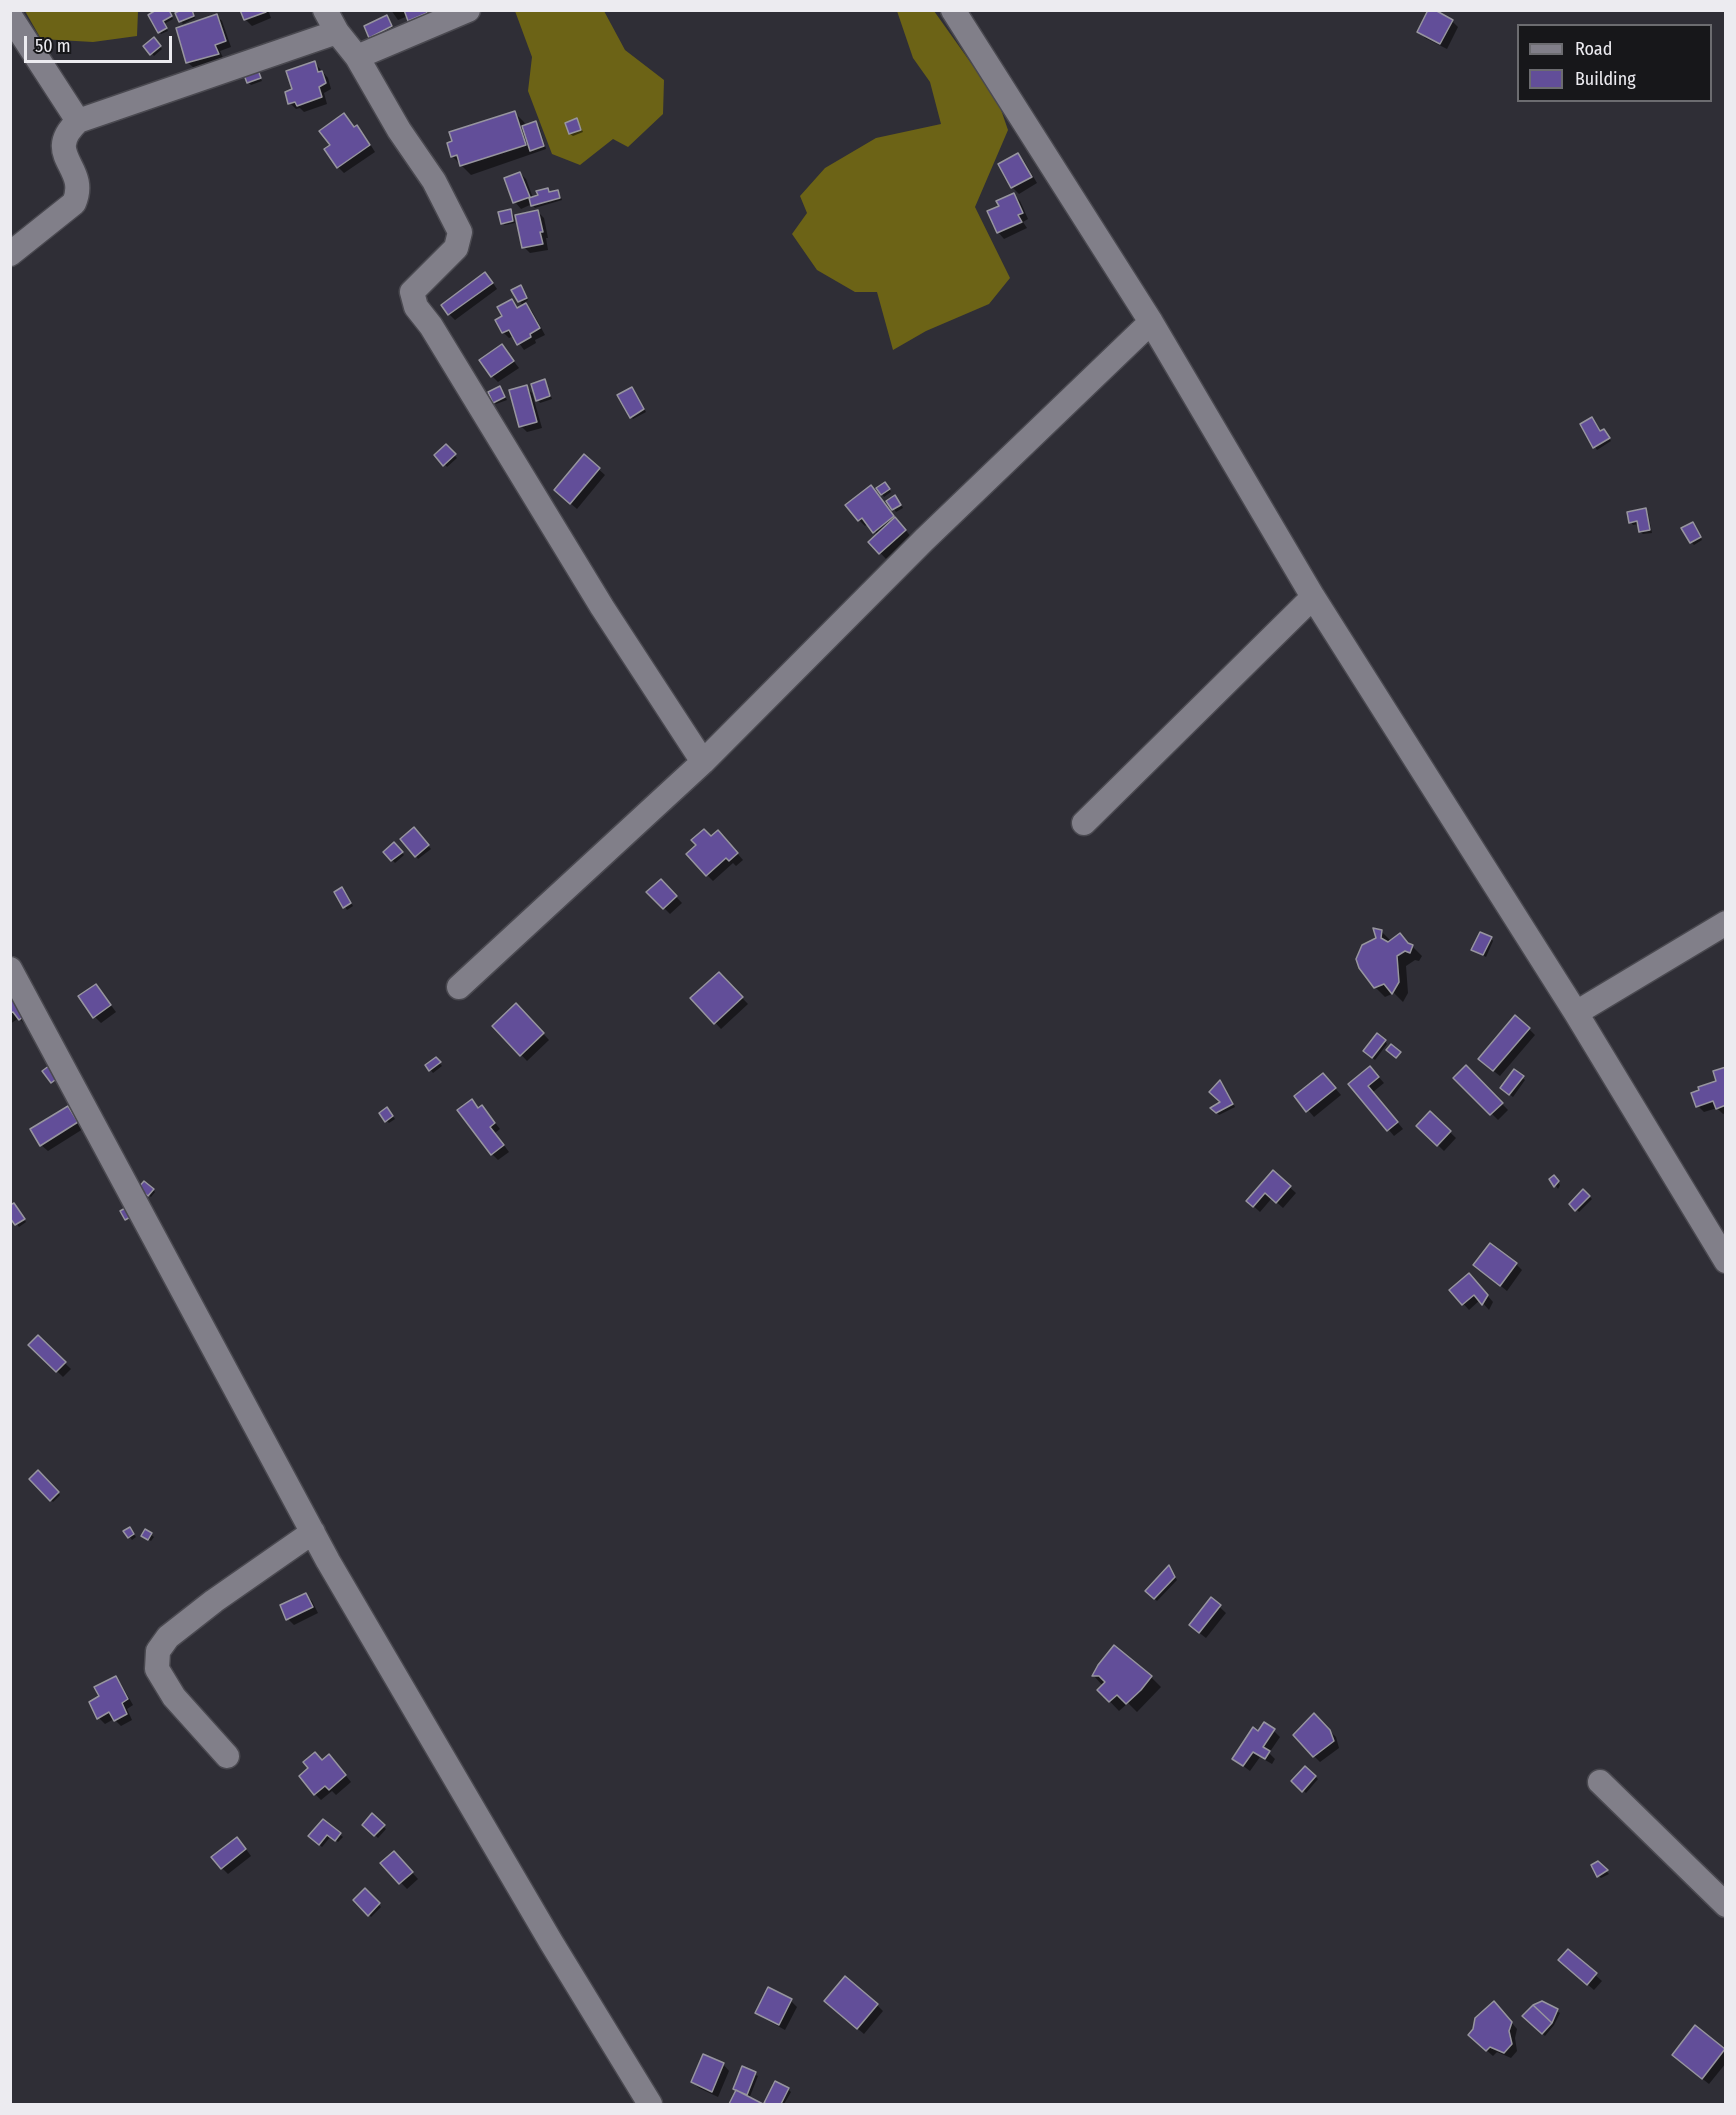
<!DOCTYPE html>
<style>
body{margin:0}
#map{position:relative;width:1736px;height:2115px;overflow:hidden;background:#2f2e36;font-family:"Fira Sans Condensed",sans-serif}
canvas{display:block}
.frame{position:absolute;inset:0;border:12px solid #ecebf0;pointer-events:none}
.legend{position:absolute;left:1517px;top:24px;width:195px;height:78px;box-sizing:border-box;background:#17171a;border:2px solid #6c6c70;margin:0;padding:8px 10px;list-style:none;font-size:18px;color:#ecebf0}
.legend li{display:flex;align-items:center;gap:12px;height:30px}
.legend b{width:30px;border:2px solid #6c6c70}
.scale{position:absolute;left:24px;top:36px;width:148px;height:27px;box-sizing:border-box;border:3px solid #ecebf0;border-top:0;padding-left:8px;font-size:18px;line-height:21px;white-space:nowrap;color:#ecebf0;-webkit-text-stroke:4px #17171a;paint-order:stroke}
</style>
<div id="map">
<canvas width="1736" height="2115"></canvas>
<div class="frame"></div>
<ul class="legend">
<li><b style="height:8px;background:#817f89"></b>Road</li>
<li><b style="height:16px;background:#624e99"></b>Building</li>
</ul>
<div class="scale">50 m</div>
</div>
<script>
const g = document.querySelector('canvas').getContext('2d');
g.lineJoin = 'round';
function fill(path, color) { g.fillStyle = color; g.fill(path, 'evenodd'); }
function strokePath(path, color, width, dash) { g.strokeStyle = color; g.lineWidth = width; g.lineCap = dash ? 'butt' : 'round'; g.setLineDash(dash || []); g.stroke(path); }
fill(new Path2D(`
 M 25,11 L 138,11 L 137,36 L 93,42 L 41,39 Z
 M 515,11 L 604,11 L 625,50 L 664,80 L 663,114 L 628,147 L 613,139 L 580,165 L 552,154 L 528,91 L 532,57 Z
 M 897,11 L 934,11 L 998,101 L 1008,130 L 975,207 L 1010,278 L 989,304 L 926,331 L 893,350 L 877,292 L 855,292 L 817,270 L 792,234 L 807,213 L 800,196 L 825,168 L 876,138 L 941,124 L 930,82 L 913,58 Z`), '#6c6316');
fill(new Path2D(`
 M 155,10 L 168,10 L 173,19 L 164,24 L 168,31 L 161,34 L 159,32 Z
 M 173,10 L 192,10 L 195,18 L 183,24 L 176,12 Z
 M 242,10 L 268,10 L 271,18 L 252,26 L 245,19 Z
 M 391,10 L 439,10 L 415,26 L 408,16 L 398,20 Z
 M 216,15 L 222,21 L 231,47 L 220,51 L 224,60 L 194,68 L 187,62 Z
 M 387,16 L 394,29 L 373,40 L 371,37 Z
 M 1452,21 L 1458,27 L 1447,49 L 1425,38 L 1419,31 Z
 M 154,39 L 162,49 L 154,56 L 145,46 Z
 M 314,62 L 328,78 L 331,89 L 324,93 L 327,104 L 304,112 L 300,108 L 296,109 L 290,103 L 294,90 Z
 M 257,71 L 262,81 L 251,85 L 248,82 Z
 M 515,113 L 524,122 L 526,127 L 536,123 L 539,126 L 546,149 L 471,175 L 453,157 L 448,144 Z
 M 344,115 L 355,128 L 357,127 L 363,133 L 375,152 L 344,173 L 338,167 L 332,146 Z
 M 577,120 L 583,132 L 573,136 L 570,134 Z
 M 1018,155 L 1024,161 L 1037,183 L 1019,194 L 1012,187 L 1000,165 Z
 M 520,173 L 526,179 L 533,198 L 548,190 L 550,192 L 558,191 L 562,200 L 535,208 L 532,204 L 521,209 L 515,202 Z
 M 1013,194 L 1020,201 L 1028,219 L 1023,222 L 1027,228 L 1004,239 L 998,232 L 989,212 L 1001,206 Z
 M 511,211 L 513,213 L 515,223 L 505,225 L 502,223 Z
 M 538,212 L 544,218 L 548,238 L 546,238 L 548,250 L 530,253 L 524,247 Z
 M 491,280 L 497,289 L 455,320 L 449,314 Z
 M 523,290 L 528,300 L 524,303 L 532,311 L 545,335 L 535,340 L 536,343 L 524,350 L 514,336 L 509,338 L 503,332 L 504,317 L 511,301 L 519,309 L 523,306 L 513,291 Z
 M 502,346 L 519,368 L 498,382 L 492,376 Z
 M 545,381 L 552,399 L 540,403 L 538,400 Z
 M 526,387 L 532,393 L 542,428 L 527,432 L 521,426 Z
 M 500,388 L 507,400 L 496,404 L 494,402 Z
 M 634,391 L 646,412 L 633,419 L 631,417 Z
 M 1604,430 L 1611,441 L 1597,450 L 1595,447 L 1600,432 Z
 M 446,446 L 457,458 L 447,467 L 436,455 Z
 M 584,456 L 605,475 L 577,509 L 562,496 Z
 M 888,486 L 891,492 L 884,497 L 882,494 Z
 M 877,493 L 911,537 L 886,559 L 870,542 L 878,535 L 868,524 L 865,526 L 859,520 Z
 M 898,500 L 903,508 L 896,512 L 888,501 Z
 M 1645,510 L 1648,513 L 1652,533 L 1643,534 L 1640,532 L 1639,524 L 1633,525 L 1631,522 Z
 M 1695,526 L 1702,540 L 1694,545 L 1691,542 Z
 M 414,829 L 431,849 L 418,859 L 416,856 Z
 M 711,838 L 724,838 L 743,860 L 736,866 L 733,863 L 713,881 L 707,875 L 698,845 Z
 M 394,844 L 404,855 L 395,863 L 385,852 Z
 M 661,881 L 682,903 L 670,914 L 648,892 Z
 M 344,892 L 353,906 L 347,910 L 336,893 Z
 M 1381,931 L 1391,941 L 1412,946 L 1422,956 L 1419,961 L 1415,960 L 1406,966 L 1408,993 L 1403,1002 L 1394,993 L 1385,997 L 1375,987 L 1377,939 Z
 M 1491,938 L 1493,941 L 1486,957 L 1476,952 Z
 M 719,974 L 748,1004 L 721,1029 L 692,998 Z
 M 10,992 L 35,1019 L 26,1026 L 19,1018 L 10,1024 Z
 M 101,992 L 116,1012 L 101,1023 L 95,1017 Z
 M 516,1005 L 549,1040 L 527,1061 L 494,1026 Z
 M 1529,1029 L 1535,1035 L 1500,1076 L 1486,1065 Z
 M 1385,1041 L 1387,1044 L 1375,1060 L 1367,1053 Z
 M 436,1059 L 442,1066 L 433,1073 L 427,1066 Z
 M 1466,1067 L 1508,1110 L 1498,1120 L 1456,1078 Z
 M 1726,1068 L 1726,1113 L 1723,1114 L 1717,1108 L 1704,1112 L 1698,1106 L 1718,1082 Z
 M 1514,1071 L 1525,1080 L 1513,1097 L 1504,1090 Z
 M 1376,1074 L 1384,1083 L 1373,1092 L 1403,1129 L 1394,1136 L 1350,1084 Z
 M 1329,1081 L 1341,1095 L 1314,1117 L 1296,1096 Z
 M 1222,1084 L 1235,1107 L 1219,1115 L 1213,1108 L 1222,1103 Z
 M 482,1106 L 500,1129 L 495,1133 L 509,1152 L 498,1160 L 492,1154 L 478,1109 Z
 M 68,1108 L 83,1129 L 48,1151 L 41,1145 Z
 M 389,1112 L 395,1119 L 389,1123 L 387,1121 Z
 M 1430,1113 L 1456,1138 L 1444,1151 L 1418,1126 Z
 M 1273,1172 L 1296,1193 L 1283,1208 L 1272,1198 L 1260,1212 L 1248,1201 Z
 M 1551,1179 L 1556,1179 L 1560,1185 L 1558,1189 Z
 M 142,1190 L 153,1190 L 155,1192 L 151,1197 Z
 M 1583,1191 L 1592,1199 L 1579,1212 L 1571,1204 Z
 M 16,1207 L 26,1222 L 19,1227 L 10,1215 Z
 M 1516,1264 L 1522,1270 L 1507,1291 L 1475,1265 Z
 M 1475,1281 L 1493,1302 L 1489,1310 L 1480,1300 L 1469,1310 L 1451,1290 Z
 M 38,1337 L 71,1369 L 63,1377 L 30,1345 Z
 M 38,1472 L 60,1495 L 53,1502 L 31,1479 Z
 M 146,1531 L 154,1537 L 151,1541 L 146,1538 Z
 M 126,1532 L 132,1532 L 136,1537 L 132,1540 Z
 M 1169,1567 L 1177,1580 L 1157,1601 L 1147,1591 Z
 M 306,1595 L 312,1601 L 318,1613 L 294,1625 L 288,1619 Z
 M 1211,1599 L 1226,1613 L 1206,1638 L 1197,1631 Z
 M 1099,1666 L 1151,1677 L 1161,1687 L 1137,1712 L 1128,1703 L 1119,1711 L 1099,1690 L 1103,1686 L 1094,1676 Z
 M 115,1677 L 121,1684 L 133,1705 L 127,1709 L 132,1720 L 121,1726 L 114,1719 L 105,1724 L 99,1718 L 101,1697 Z
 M 1314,1716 L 1336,1737 L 1339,1748 L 1320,1762 L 1314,1756 Z
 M 1274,1731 L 1280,1737 L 1269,1753 L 1275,1759 L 1272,1764 L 1260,1757 L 1250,1771 L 1234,1759 L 1258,1733 Z
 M 322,1762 L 335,1762 L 351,1782 L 336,1795 L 332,1791 L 321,1800 L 315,1794 L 310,1768 Z
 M 1305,1768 L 1318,1779 L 1306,1793 L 1293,1781 Z
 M 372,1815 L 386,1829 L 378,1838 L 364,1825 Z
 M 323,1821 L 343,1837 L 338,1842 L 331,1836 L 322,1847 L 310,1836 Z
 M 243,1845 L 251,1856 L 228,1874 L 222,1868 Z
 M 394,1853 L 418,1879 L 407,1889 L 383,1864 Z
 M 1598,1862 L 1609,1874 L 1601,1878 L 1598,1876 Z
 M 365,1890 L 381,1907 L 371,1917 L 355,1900 Z
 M 1568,1951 L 1602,1981 L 1594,1990 L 1566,1966 Z
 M 791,2001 L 797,2007 L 785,2030 L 763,2018 L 757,2012 Z
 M 1542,2003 L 1560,2013 L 1554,2025 L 1545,2036 L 1524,2016 Z
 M 877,2005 L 883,2011 L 864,2034 L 832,2007 Z
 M 1500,2009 L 1517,2029 L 1515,2038 L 1517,2051 L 1511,2058 L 1497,2052 L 1493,2056 L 1476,2041 Z
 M 1695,2027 L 1726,2051 L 1726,2063 L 1709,2084 L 1680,2061 Z
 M 723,2064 L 729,2071 L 718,2097 L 699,2088 L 692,2082 Z
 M 743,2068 L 758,2076 L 749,2099 L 760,2104 L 730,2104 L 737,2091 Z
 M 788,2089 L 791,2092 L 784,2104 L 768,2104 L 766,2103 Z`), '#0007');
const building = new Path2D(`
 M 156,10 L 169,10 L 172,16 L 163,21 L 167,28 L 158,33 L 148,15 Z
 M 181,10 L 192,10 L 194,16 L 179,22 L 175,13 Z
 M 240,10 L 265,10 L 266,12 L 244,20 Z
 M 404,10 L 426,10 L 427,13 L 408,21 Z
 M 1428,10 L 1435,10 L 1453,20 L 1440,44 L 1417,32 Z
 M 217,14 L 226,41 L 215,45 L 219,54 L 186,63 L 176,28 Z
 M 387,15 L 392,26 L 369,38 L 364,26 Z
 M 154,37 L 161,46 L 150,55 L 143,46 Z
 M 315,61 L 318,72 L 322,71 L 326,83 L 319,87 L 322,97 L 297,106 L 295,102 L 288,104 L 285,92 L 292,89 L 286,71 Z
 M 258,70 L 261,78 L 247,83 L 244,75 Z
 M 515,111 L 526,145 L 460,166 L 457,155 L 451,157 L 447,143 L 452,141 L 449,132 Z
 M 344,113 L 354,127 L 357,125 L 370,145 L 337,168 L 324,149 L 330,145 L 319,131 Z
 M 577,118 L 581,130 L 569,134 L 565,123 Z
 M 536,121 L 544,146 L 530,151 L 522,126 Z
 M 1018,153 L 1032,177 L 1011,188 L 998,164 Z
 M 520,172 L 530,197 L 513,203 L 504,178 Z
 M 548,188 L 549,192 L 558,190 L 560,198 L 531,206 L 529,198 L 538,195 L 536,191 Z
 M 1014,193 L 1023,213 L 1018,215 L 1022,222 L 997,233 L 987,211 L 999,206 L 996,201 Z
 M 511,209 L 513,221 L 501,224 L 498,212 Z
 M 538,210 L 543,232 L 540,232 L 543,244 L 522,248 L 515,215 Z
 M 485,272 L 493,283 L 448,315 L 441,305 Z
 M 521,285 L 527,298 L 518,302 L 511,290 Z
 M 512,299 L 517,308 L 526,303 L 540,328 L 530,334 L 531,337 L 517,345 L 509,330 L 502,333 L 495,320 L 502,316 L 497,307 Z
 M 502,344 L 514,361 L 491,377 L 479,360 Z
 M 545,379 L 550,396 L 536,401 L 531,384 Z
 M 527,385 L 537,422 L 519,427 L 509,390 Z
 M 500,386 L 505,397 L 493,403 L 488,392 Z
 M 632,387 L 644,409 L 630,418 L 617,395 Z
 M 1592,417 L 1600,431 L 1604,429 L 1610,438 L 1593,448 L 1580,424 Z
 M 446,444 L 456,454 L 443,466 L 434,455 Z
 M 584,454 L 600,468 L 570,504 L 554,490 Z
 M 885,482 L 890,489 L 881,495 L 876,488 Z
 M 871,485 L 894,516 L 873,533 L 862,518 L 858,521 L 845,505 Z
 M 895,495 L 901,505 L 892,510 L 886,501 Z
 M 1646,508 L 1650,530 L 1639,532 L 1637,521 L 1629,523 L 1627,512 Z
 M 895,517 L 906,530 L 879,554 L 868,542 Z
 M 1693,522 L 1701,537 L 1690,543 L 1681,528 Z
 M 414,827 L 429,845 L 415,857 L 400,839 Z
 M 704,829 L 711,836 L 718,830 L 738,853 L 729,861 L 726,858 L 706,876 L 686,854 L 696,845 L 691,840 Z
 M 394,842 L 403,852 L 391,861 L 383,852 Z
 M 661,879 L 677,896 L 663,909 L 646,892 Z
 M 342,887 L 351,903 L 343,908 L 334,892 Z
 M 1373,928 L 1382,930 L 1381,938 L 1388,942 L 1400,933 L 1408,943 L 1413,945 L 1410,953 L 1405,951 L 1397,956 L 1399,982 L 1392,994 L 1384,984 L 1374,988 L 1359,968 L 1356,959 L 1362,945 L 1376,938 Z
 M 1480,932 L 1492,937 L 1483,955 L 1471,950 Z
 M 719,972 L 743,997 L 714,1024 L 690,998 Z
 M 96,984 L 111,1005 L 93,1018 L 78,996 Z
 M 10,990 L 30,1012 L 19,1020 L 13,1012 L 10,1013 Z
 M 516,1003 L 544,1033 L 520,1056 L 492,1026 Z
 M 1515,1015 L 1530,1028 L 1493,1071 L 1478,1059 Z
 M 1377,1033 L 1386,1040 L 1372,1058 L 1363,1051 Z
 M 1391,1044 L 1401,1052 L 1396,1058 L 1386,1050 Z
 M 436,1057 L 441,1062 L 429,1071 L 425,1065 Z
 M 57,1060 L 66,1072 L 51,1083 L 42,1071 Z
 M 1466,1065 L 1503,1103 L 1490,1115 L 1453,1078 Z
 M 1370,1066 L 1379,1077 L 1368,1086 L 1398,1122 L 1387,1131 L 1348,1084 Z
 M 1726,1067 L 1726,1105 L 1716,1109 L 1713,1101 L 1696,1107 L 1691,1093 L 1699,1090 L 1698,1087 L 1716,1081 L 1713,1071 Z
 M 1514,1069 L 1524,1076 L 1509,1095 L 1500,1088 Z
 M 1323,1073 L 1336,1088 L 1306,1112 L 1294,1096 Z
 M 1220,1080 L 1233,1104 L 1216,1113 L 1210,1108 L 1220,1102 L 1209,1092 Z
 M 472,1099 L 478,1108 L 482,1105 L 495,1123 L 490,1127 L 504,1145 L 491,1155 L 457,1110 Z
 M 68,1106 L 78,1122 L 40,1146 L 30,1129 Z
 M 387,1107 L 393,1116 L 385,1122 L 379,1113 Z
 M 1430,1111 L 1451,1131 L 1437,1146 L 1416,1126 Z
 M 1273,1170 L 1291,1186 L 1276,1203 L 1265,1193 L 1253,1207 L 1246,1201 Z
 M 1554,1175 L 1559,1181 L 1554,1187 L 1549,1179 Z
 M 144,1181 L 154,1189 L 148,1196 L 138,1188 Z
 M 1583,1189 L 1590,1196 L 1575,1211 L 1569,1204 Z
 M 14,1203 L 25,1219 L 15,1225 L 10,1218 L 10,1205 Z
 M 129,1206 L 134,1215 L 125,1220 L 120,1211 Z
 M 1490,1243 L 1517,1263 L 1500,1286 L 1473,1265 Z
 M 1469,1273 L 1488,1295 L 1482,1305 L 1474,1295 L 1462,1305 L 1449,1290 Z
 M 38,1335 L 66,1362 L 56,1372 L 28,1345 Z
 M 38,1470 L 59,1492 L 50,1501 L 29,1479 Z
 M 130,1527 L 134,1534 L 128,1538 L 123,1531 Z
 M 145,1529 L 152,1533 L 148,1540 L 141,1536 Z
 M 1169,1565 L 1175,1577 L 1154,1599 L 1145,1591 Z
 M 306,1593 L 313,1607 L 286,1620 L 280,1605 Z
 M 1211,1597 L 1221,1605 L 1199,1633 L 1189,1625 Z
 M 1114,1645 L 1152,1676 L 1141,1690 L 1126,1704 L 1117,1695 L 1109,1702 L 1097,1690 L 1105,1682 L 1099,1676 L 1092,1676 L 1098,1665 Z
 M 116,1676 L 128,1699 L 122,1703 L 127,1714 L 114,1721 L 109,1712 L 97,1719 L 89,1702 L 99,1696 L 94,1687 Z
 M 1314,1713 L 1330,1730 L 1334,1741 L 1313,1757 L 1293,1735 Z
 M 1264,1722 L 1275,1729 L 1263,1747 L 1270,1751 L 1265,1759 L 1253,1752 L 1243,1766 L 1232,1759 L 1253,1727 L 1258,1731 Z
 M 315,1752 L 322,1760 L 329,1754 L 346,1775 L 329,1790 L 325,1786 L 314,1795 L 299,1776 L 308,1768 L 303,1762 Z
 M 1305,1766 L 1316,1776 L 1302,1792 L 1291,1781 Z
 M 372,1813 L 385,1825 L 374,1836 L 362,1825 Z
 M 323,1819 L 341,1833 L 335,1841 L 327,1835 L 319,1845 L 308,1836 Z
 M 237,1837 L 246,1849 L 221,1869 L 211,1857 Z
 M 394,1851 L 413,1872 L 399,1884 L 380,1863 Z
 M 1598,1861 L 1608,1870 L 1597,1877 L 1591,1865 Z
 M 365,1888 L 380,1903 L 368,1916 L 353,1900 Z
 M 1568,1949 L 1597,1973 L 1587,1985 L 1558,1960 Z
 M 845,1976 L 878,2004 L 857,2029 L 824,2001 Z
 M 768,1987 L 792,1999 L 779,2025 L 755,2013 Z
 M 1494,2001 L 1512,2022 L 1509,2031 L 1512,2044 L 1504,2053 L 1490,2047 L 1486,2051 L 1468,2035 L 1473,2029 L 1475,2018 Z
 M 1542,2001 L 1558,2009 L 1552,2023 L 1533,2005 Z
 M 1533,2005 L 1552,2023 L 1542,2034 L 1522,2016 Z
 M 1695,2025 L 1725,2049 L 1702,2079 L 1672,2055 Z
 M 703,2054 L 724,2063 L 712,2092 L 691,2082 Z
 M 742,2066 L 756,2072 L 747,2095 L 733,2089 Z
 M 775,2081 L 789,2088 L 781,2104 L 767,2104 L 764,2103 Z
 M 736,2090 L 763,2104 L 729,2104 Z`);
fill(building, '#624e99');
strokePath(building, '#97959f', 1.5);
const minor = new Path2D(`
 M 325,10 L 337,32 L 357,57 L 399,130 L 434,181 L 460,232 L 456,248 L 412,292 L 416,307 L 431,326 L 602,607 L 703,762
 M 953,10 L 1151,322 L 1313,597 L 1576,1013 L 1726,1261
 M 10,16 L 78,121
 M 357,57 L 468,10
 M 10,254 L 74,203 C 90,166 41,156 78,121 L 337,32
 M 1084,823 L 1313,597
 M 10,969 L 328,1561 L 551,1942 L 650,2104
 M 459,987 L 703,762 L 924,540 L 1151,322
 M 1576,1013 L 1726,923
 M 227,1756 L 174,1697 L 157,1669 L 158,1651 L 168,1637 L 214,1601 L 313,1532
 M 1600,1782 L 1726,1905`);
strokePath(minor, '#4a4950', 27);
strokePath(minor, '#817f89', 24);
</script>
